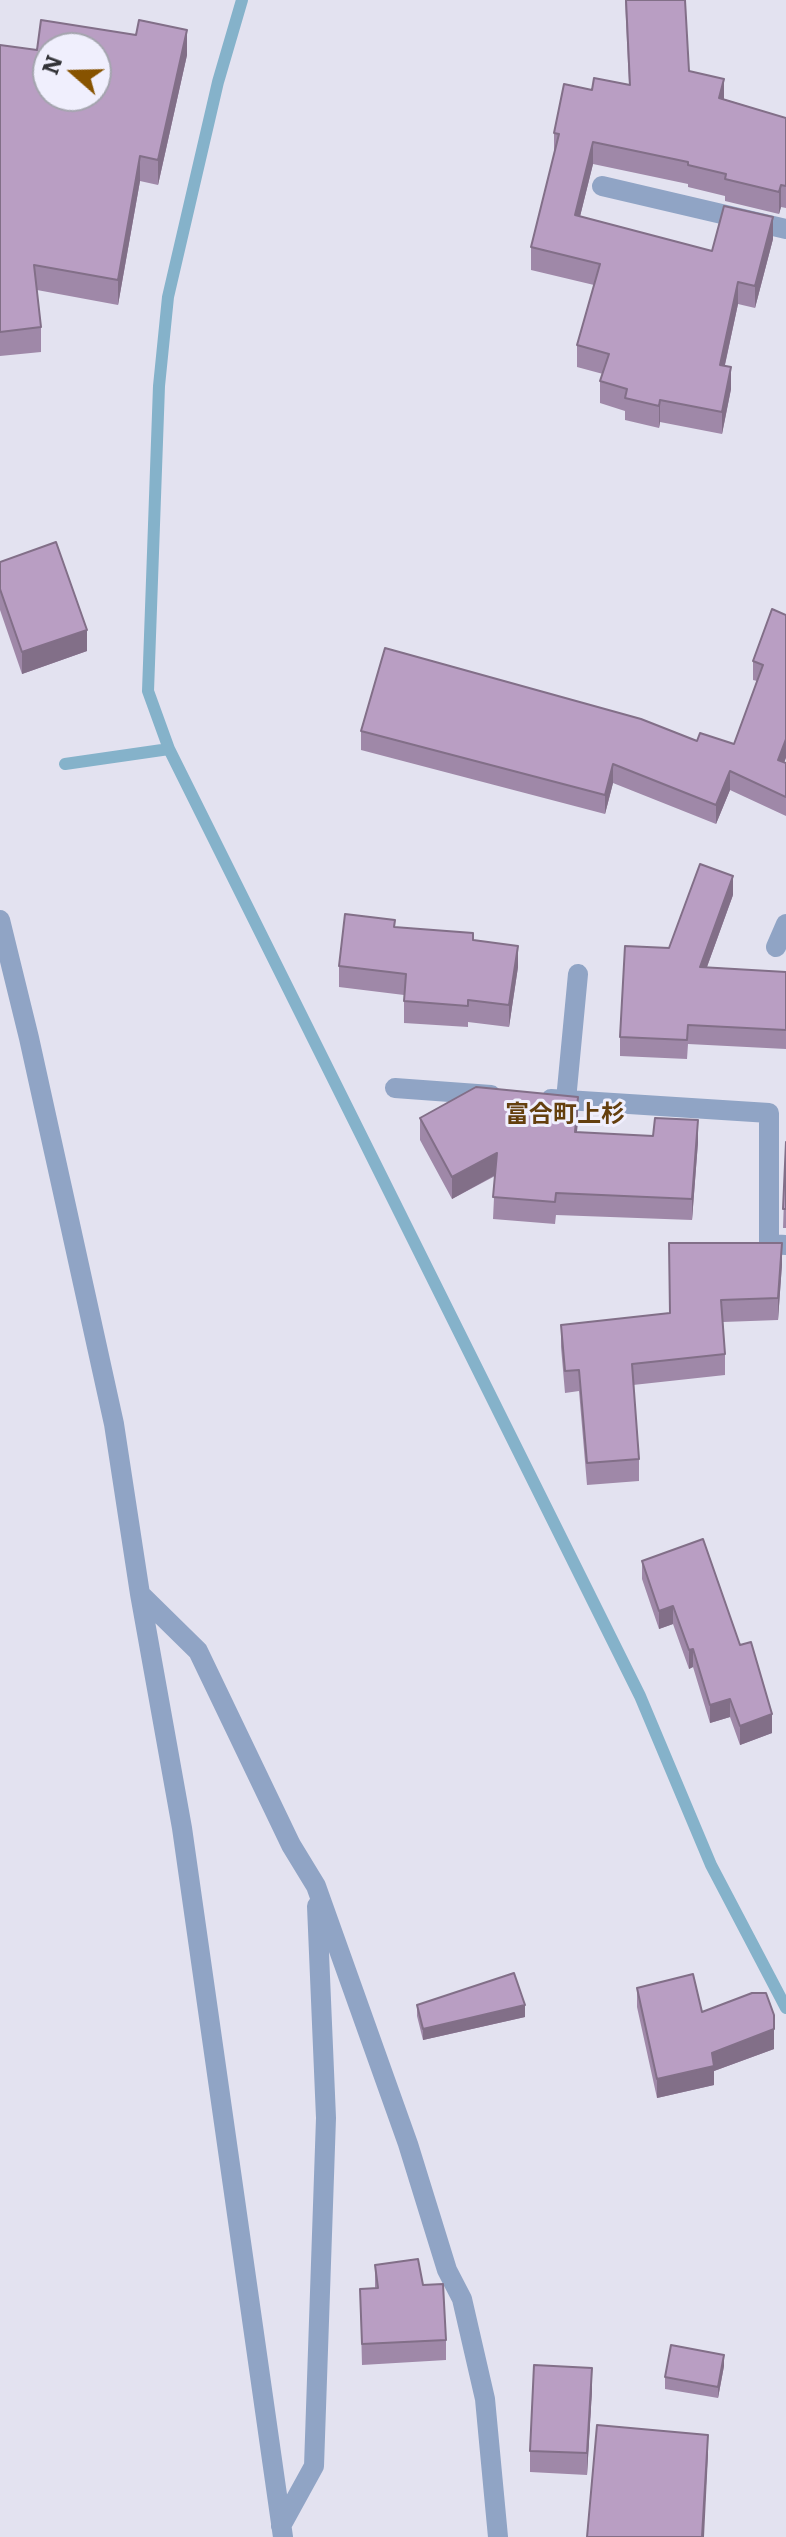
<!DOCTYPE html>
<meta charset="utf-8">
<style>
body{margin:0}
#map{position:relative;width:786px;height:2537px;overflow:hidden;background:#e3e2f0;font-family:Literata,serif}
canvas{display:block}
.north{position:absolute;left:32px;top:32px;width:80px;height:80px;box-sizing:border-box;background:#f0effd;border:2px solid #a4a4ae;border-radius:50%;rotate:290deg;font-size:22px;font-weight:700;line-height:32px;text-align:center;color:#333338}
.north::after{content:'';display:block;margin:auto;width:28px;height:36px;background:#875300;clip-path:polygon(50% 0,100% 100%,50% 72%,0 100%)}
</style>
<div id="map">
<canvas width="786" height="2537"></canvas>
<div class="north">N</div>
</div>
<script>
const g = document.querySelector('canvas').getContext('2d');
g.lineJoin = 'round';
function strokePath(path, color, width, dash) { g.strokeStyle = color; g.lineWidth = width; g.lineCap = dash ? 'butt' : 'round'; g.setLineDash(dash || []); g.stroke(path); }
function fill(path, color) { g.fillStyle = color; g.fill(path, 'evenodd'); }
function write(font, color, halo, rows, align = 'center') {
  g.font = font + ' Literata,"Noto Sans JP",serif'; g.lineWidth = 6; g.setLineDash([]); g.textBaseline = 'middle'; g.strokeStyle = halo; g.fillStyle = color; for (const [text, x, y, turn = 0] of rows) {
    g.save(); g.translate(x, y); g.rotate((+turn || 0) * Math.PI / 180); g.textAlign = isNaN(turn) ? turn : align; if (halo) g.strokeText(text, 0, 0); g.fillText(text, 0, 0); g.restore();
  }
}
strokePath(new Path2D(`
 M 169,749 L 148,691 L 159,386 L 168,297 L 218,82 L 242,0
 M 65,764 L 169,749 L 640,1696 L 711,1865 L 786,2008`), '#85b2ca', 12);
strokePath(new Path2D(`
 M 602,186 L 786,229
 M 0,920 L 29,1038 L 114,1424 L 140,1594 L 182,1828 L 283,2537
 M 776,947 L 786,924
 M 395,1088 L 491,1095
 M 551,1099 L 769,1113 L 769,1244 L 786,1245
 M 566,1100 L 578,974
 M 140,1594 L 198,1651 L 291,1845 L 316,1886 L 408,2144 L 447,2270 L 462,2299 L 485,2399 L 498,2537
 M 281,2526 L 314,2466 L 326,2118 L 317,1906`), '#90a4c5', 20);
fill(new Path2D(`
 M 625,0 L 685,0 L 689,71 L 724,99 L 786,118 L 786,208 L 781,207 L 779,214 L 725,201 L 725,196 L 688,187 L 688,184 L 593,164 L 580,216 L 712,251 L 773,239 L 755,308 L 738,304 L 725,365 L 731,389 L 722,434 L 660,422 L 659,428 L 625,420 L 625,411 L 600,403 L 600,381 L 603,374 L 577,367 L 577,345 L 594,285 L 531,270 L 531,247 L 554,154 L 554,133 L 592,90 L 629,85 Z
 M 0,45 L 37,50 L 187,55 L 158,185 L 140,181 L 118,305 L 37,290 L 41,327 L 41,352 L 0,356 Z
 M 0,562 L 87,651 L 22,674 L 0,610 Z
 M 772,609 L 784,762 L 786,763 L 786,816 L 730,790 L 716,824 L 613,783 L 605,814 L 361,750 L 361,731 L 697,741 L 734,744 L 757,681 L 753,680 L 753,661 Z
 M 733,895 L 707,967 L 786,972 L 786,1049 L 688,1044 L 687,1059 L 620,1056 L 620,1037 L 669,948 Z
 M 395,928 L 473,940 L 518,967 L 509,1027 L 468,1022 L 468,1027 L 404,1023 L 404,995 L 339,987 L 339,966 Z
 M 420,1118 L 578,1119 L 577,1132 L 698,1142 L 692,1220 L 556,1215 L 555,1224 L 493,1219 L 495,1176 L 452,1199 L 420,1140 Z
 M 786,1142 L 786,1228 L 783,1228 Z
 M 782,1264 L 778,1320 L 723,1322 L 725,1354 L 725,1375 L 633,1385 L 639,1459 L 639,1481 L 587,1485 L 579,1391 L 565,1393 L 561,1347 L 561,1325 L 669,1313 Z
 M 642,1561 L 740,1645 L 772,1733 L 740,1745 L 730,1717 L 710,1723 L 693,1667 L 689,1669 L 673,1624 L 659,1629 L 642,1579 Z
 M 637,1988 L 702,2012 L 774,2049 L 714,2071 L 714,2085 L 657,2098 L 637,2007 Z
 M 417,2005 L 525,2017 L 423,2040 L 417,2016 Z
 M 375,2265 L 423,2285 L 446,2340 L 446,2360 L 362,2365 L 360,2289 L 375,2288 Z
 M 724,2366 L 718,2398 L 665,2389 L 665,2377 Z
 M 592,2390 L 587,2475 L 530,2472 L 530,2451 Z`), '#9f88a8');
fill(new Path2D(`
 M 187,30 L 187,55 L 158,185 L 158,160 Z
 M 724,79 L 724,101 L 719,98 Z
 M 593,142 L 593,164 L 575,237 L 575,215 Z
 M 140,156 L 140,181 L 118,305 L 118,280 Z
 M 781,185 L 781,207 L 779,214 L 779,192 Z
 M 773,217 L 773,239 L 755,308 L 755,286 Z
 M 738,282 L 738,304 L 720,387 L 720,365 Z
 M 731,367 L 731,389 L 722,434 L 722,412 Z
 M 660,400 L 660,422 L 659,428 L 659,406 Z
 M 87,630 L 87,651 L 22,674 L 22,652 Z
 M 786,739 L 786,758 L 778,779 L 778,760 Z
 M 613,764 L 613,783 L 605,814 L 605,795 Z
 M 730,771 L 730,790 L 716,824 L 716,805 Z
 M 733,876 L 733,895 L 700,986 L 700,967 Z
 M 518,946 L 518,967 L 509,1027 L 509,1005 Z
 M 578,1097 L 578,1119 L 575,1154 L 575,1132 Z
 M 698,1120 L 698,1142 L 692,1220 L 692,1199 Z
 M 497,1153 L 497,1174 L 452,1199 L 452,1177 Z
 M 782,1243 L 782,1264 L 778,1320 L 778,1298 Z
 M 673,1606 L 673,1624 L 659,1629 L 659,1611 Z
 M 693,1649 L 693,1667 L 689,1669 L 689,1650 Z
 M 730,1699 L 730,1717 L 710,1723 L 710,1705 Z
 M 772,1714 L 772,1733 L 740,1745 L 740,1726 Z
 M 525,2005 L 525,2017 L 423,2040 L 423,2029 Z
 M 774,2029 L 774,2049 L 714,2071 L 714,2085 L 657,2098 L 657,2079 L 712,2053 Z
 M 724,2355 L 724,2366 L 718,2398 L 718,2387 Z
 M 592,2368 L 592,2390 L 587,2475 L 587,2453 Z
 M 708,2435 L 708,2455 L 704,2537 L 702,2537 Z`), '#826f88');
const building = new Path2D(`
 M 626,0 L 685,0 L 689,71 L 724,79 L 719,98 L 786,118 L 786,186 L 781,185 L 779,192 L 725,179 L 726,174 L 688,165 L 688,162 L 593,142 L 575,215 L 712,251 L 724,206 L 773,217 L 755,286 L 738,282 L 720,365 L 731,367 L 722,412 L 660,400 L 659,406 L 625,398 L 627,389 L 600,381 L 609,354 L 577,345 L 600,264 L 531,247 L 559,134 L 554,133 L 564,84 L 592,90 L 594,78 L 630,85 Z
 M 41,20 L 136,35 L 139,20 L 187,30 L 158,160 L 140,156 L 118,280 L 34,265 L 41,327 L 0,332 L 0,45 L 37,50 ZM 48,48 L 96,48 L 96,96 L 48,96 Z
 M 56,542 L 87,630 L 22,652 L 0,589 L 0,562 Z
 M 772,609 L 786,615 L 786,739 L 778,760 L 786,763 L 786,797 L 730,771 L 716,805 L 613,764 L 605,795 L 361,731 L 385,648 L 641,719 L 697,741 L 700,733 L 734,744 L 763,665 L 753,661 Z
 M 700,864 L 733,876 L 700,967 L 786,972 L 786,1030 L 688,1025 L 687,1040 L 620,1037 L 625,946 L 669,948 Z
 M 345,914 L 395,920 L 394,927 L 473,933 L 473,940 L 518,946 L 509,1005 L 468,1000 L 468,1006 L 404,1001 L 406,974 L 339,966 Z
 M 476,1087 L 578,1097 L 575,1132 L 653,1136 L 655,1118 L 698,1120 L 692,1199 L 556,1193 L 555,1202 L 493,1197 L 497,1153 L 452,1177 L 420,1118 Z
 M 786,1142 L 786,1209 L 783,1209 Z
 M 669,1243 L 782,1243 L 778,1298 L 721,1300 L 725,1354 L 632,1364 L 639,1459 L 587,1463 L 579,1370 L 565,1371 L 561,1325 L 670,1313 Z
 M 703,1539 L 740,1645 L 751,1642 L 772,1714 L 740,1726 L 730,1699 L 710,1705 L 693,1649 L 689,1650 L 673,1606 L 659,1611 L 642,1561 Z
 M 514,1973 L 525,2005 L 423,2029 L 417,2005 Z
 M 693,1974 L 702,2012 L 752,1993 L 766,1993 L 774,2015 L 774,2029 L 712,2053 L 714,2066 L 657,2079 L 637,1988 Z
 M 418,2259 L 423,2285 L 443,2284 L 446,2340 L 362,2344 L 360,2289 L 378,2288 L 375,2265 Z
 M 671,2345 L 724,2355 L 718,2387 L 665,2377 Z
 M 534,2365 L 592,2368 L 587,2453 L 530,2451 Z
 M 597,2425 L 708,2435 L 702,2537 L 587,2537 Z`);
fill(building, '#b99ec3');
strokePath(building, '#826f88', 2);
write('bold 24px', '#643f0e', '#f0effd', [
 ["富合町上杉",565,1115]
]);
</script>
